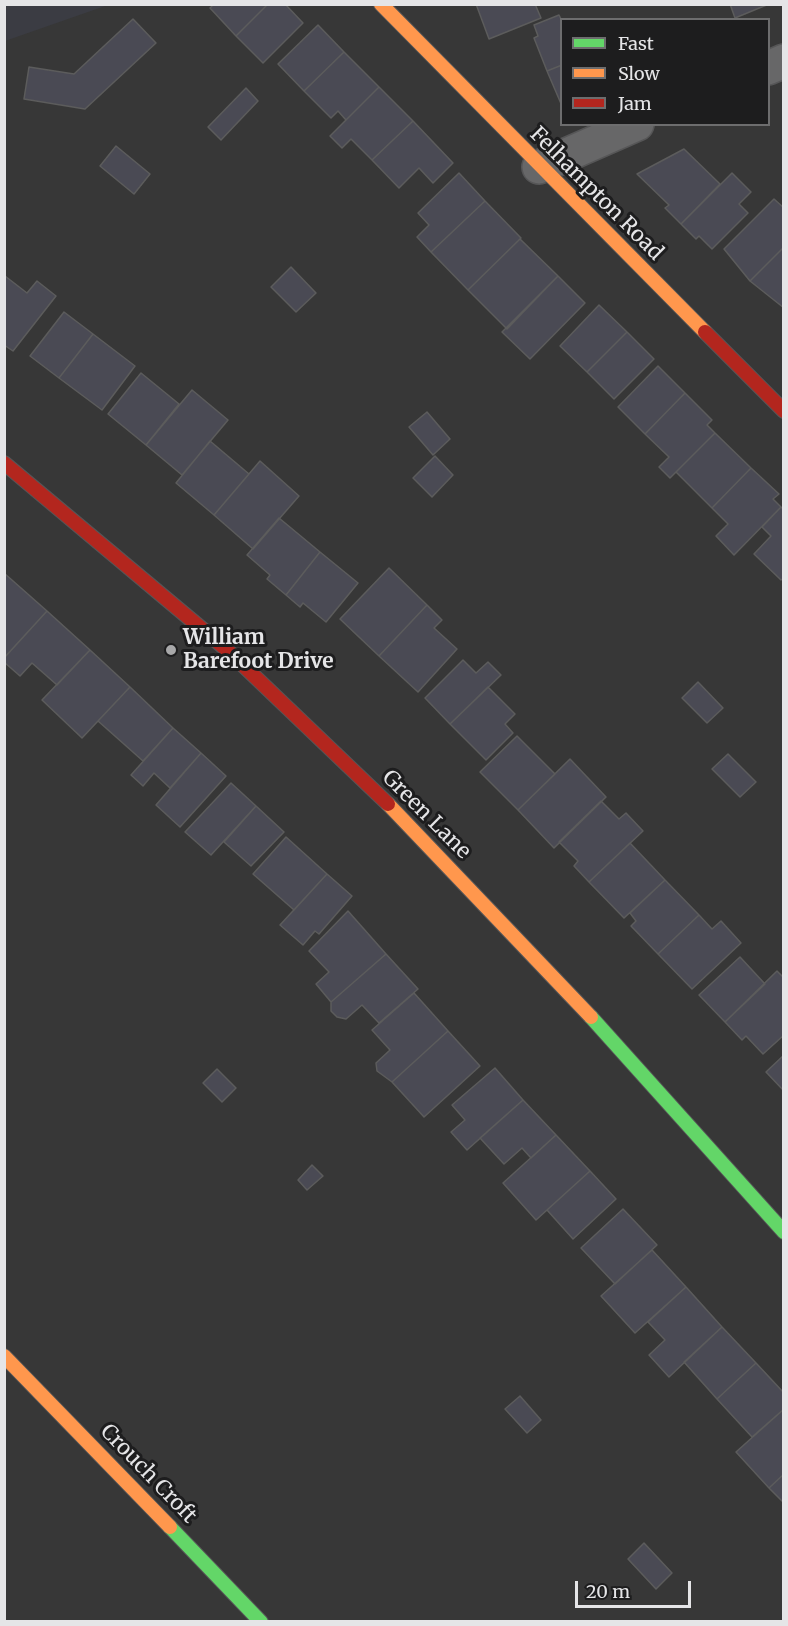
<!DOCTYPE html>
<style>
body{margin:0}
#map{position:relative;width:788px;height:1626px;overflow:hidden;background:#373737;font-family:Merriweather,serif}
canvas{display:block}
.frame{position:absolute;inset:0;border:6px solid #e5e5e7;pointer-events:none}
.legend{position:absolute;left:560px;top:18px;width:210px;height:108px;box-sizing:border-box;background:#1d1d1e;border:2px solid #6d6d6e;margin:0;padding:8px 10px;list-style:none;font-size:18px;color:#e5e5e7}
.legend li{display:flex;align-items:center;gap:12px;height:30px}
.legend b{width:30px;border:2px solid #6d6d6e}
.scale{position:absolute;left:575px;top:1581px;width:116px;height:27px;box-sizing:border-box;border:3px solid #e5e5e7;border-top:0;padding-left:8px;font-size:18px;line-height:21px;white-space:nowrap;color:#e5e5e7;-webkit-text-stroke:4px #1d1d1e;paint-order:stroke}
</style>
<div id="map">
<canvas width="788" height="1626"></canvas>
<div class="frame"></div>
<ul class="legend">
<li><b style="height:8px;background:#63d668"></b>Fast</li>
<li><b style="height:8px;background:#ff974d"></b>Slow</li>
<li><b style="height:8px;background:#b3261e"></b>Jam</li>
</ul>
<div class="scale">20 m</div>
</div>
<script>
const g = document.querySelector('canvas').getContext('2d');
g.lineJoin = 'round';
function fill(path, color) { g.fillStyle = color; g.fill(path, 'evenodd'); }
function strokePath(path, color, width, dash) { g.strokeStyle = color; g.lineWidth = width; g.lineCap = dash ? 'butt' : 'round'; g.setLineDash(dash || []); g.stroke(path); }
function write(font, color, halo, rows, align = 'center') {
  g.font = font + ' Merriweather,serif'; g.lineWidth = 6; g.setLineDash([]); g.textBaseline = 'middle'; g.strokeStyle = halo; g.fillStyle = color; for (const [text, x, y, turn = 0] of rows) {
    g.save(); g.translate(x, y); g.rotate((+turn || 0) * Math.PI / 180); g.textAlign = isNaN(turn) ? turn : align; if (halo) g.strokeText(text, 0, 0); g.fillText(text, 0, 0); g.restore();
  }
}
fill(new Path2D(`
 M 5,4 L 108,4 L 108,5 L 5,41 Z`), '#3b3c43');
const building = new Path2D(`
 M 214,4 L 268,4 L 236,36 L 210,8 Z
 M 268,4 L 285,4 L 303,23 L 263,63 L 236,36 Z
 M 476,4 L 535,4 L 541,18 L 489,39 Z
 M 730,4 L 769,4 L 735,18 Z
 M 559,15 L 562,21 L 562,65 L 547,71 L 534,38 L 538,36 L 534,25 Z
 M 133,19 L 156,43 L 85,109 L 24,99 L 29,67 L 74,74 Z
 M 318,25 L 344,52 L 304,91 L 278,64 Z
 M 344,52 L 379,87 L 346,120 L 338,111 L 331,118 L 304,91 Z
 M 562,65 L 562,106 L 547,71 Z
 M 379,87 L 413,121 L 372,160 L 351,139 L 342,148 L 330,136 Z
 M 246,88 L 258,101 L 221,140 L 208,127 Z
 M 413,121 L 453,163 L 433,183 L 419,168 L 399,188 L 372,160 Z
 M 116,146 L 150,174 L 134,194 L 100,166 Z
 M 684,149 L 720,184 L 681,224 L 665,208 L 669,205 L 637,174 Z
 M 459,173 L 485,201 L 431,252 L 417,237 L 429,225 L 418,213 Z
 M 732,173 L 751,192 L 739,204 L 748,213 L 712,249 L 699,236 L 696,239 L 681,224 Z
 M 774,199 L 784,208 L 784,247 L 750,281 L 724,249 Z
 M 485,201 L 521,238 L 468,290 L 431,252 Z
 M 520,239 L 558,276 L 507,329 L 468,290 Z
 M 784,247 L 784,308 L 750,281 Z
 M 291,267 L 316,293 L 296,312 L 271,287 Z
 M 5,276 L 27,293 L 37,281 L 56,296 L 13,351 L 4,345 Z
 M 558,276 L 585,303 L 530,359 L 502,332 Z
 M 599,305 L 627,332 L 587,372 L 560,346 Z
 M 64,312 L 93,334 L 59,378 L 30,356 Z
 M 627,332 L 654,359 L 614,399 L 587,372 Z
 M 93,334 L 135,366 L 102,410 L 59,378 Z
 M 658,366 L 685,393 L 645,434 L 618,407 Z
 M 141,373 L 179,404 L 146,445 L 108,414 Z
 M 192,390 L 228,420 L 182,475 L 146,445 Z
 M 685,393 L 712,420 L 707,425 L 715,433 L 670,478 L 659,467 L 669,457 L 645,434 Z
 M 427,412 L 450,439 L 433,455 L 409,427 Z
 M 715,433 L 751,468 L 712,508 L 676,472 Z
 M 210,441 L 249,474 L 214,515 L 176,483 Z
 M 435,456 L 453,475 L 432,497 L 413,478 Z
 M 260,461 L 299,496 L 253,549 L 214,515 Z
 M 751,468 L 779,494 L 773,499 L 781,507 L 734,555 L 716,536 L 728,524 L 712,508 Z
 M 781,507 L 784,510 L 784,578 L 781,580 L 754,554 L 771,536 L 762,527 Z
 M 279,518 L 320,552 L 286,595 L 267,579 L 270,575 L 247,555 Z
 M 320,552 L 358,583 L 326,622 L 303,603 L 300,607 L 286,595 Z
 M 389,568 L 427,605 L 379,656 L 340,619 Z
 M 4,573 L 47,611 L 5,657 L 4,656 Z
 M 427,605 L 442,620 L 434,628 L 457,649 L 418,692 L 379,656 Z
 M 47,611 L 90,650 L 57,685 L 32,663 L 20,676 L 4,662 L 4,658 Z
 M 90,650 L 130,687 L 82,738 L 42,700 Z
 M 463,660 L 476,673 L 488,662 L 501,675 L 450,724 L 425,698 Z
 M 698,682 L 723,708 L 707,723 L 682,698 Z
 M 130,687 L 173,728 L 143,761 L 98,721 Z
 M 488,687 L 515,714 L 505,724 L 513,733 L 486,760 L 450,724 Z
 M 173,728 L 201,753 L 170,788 L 154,773 L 143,786 L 131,775 Z
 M 517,736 L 555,774 L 518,810 L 480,772 Z
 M 201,753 L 226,776 L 180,827 L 156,805 Z
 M 728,754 L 756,782 L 740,797 L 712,769 Z
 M 570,759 L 606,797 L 554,848 L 518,810 Z
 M 231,783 L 256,806 L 211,855 L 185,832 Z
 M 601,801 L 619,819 L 626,813 L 643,831 L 589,882 L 574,866 L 578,861 L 559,842 Z
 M 256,806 L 284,832 L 251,866 L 224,842 Z
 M 286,837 L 327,874 L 294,910 L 253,874 Z
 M 630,843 L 665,880 L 624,918 L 589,882 Z
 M 327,874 L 352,896 L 319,934 L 315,931 L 303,945 L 280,925 Z
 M 665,880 L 699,915 L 658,954 L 631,926 L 636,921 L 630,913 Z
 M 348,911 L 386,954 L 331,1002 L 316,984 L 329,972 L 309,951 Z
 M 699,915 L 712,929 L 721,921 L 741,943 L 692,989 L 658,954 Z
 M 386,954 L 418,989 L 379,1023 L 362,1005 L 346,1019 L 337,1017 L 331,1011 L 331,1002 Z
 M 740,957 L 765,984 L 725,1022 L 699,995 Z
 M 777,971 L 784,978 L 784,1035 L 763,1054 L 746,1036 L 742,1040 L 725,1022 Z
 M 414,993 L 448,1031 L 392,1082 L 377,1071 L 376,1063 L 390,1050 L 372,1030 Z
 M 448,1031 L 480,1066 L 424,1117 L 392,1082 Z
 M 784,1055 L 784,1091 L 766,1072 Z
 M 495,1068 L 523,1100 L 467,1150 L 451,1132 L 465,1120 L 452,1105 Z
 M 217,1069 L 236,1088 L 222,1102 L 203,1083 Z
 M 523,1100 L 556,1135 L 531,1158 L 522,1148 L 504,1164 L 480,1138 Z
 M 556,1135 L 590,1171 L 536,1220 L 503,1183 Z
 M 312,1165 L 323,1176 L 307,1190 L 298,1180 Z
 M 590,1171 L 616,1199 L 573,1239 L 547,1210 Z
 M 623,1209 L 657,1245 L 615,1284 L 581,1248 Z
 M 652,1250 L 686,1287 L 635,1333 L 601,1296 Z
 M 686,1287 L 722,1327 L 669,1377 L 649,1355 L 665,1340 L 648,1322 Z
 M 722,1327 L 756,1363 L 717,1399 L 684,1362 Z
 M 756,1363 L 784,1393 L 784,1409 L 752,1437 L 717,1399 Z
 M 520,1396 L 541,1420 L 527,1433 L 505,1409 Z
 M 784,1409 L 784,1474 L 769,1488 L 736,1452 Z
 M 784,1474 L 784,1503 L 769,1488 Z
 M 644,1543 L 672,1573 L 656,1589 L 628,1559 Z`);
fill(building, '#4a4a54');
strokePath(building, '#5c5c5c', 1.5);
const street = new Path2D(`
 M 768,68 L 784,61
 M 539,167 L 637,124`);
const fast = new Path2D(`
 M 591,1017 L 784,1232
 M 170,1527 L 261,1622`);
const slow = new Path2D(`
 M 381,4 L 705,332
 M 388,804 L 591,1017
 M 4,1356 L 170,1527`);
const jam = new Path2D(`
 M 705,332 L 784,411
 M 4,463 L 226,649 L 388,804`);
strokePath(street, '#565657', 36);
strokePath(fast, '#565657', 16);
strokePath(slow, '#565657', 16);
strokePath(jam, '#565657', 16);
strokePath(street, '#676768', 33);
strokePath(fast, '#63d668', 14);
strokePath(slow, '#ff974d', 14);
strokePath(jam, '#b3261e', 14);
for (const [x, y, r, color] of [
 [171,650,6,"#a8a8a9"]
]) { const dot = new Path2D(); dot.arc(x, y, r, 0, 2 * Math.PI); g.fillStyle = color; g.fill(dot); strokePath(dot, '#1d1d1e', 2); }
write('21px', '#e5e5e7', '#1d1d1e', [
 ["Felhampton Road",596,194,45],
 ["Green Lane",426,815,45],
 ["Crouch Croft",148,1474,46]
]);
write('bold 21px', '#e5e5e7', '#1d1d1e', [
 ["William",183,638],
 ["Barefoot Drive",183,662]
], 'left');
</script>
